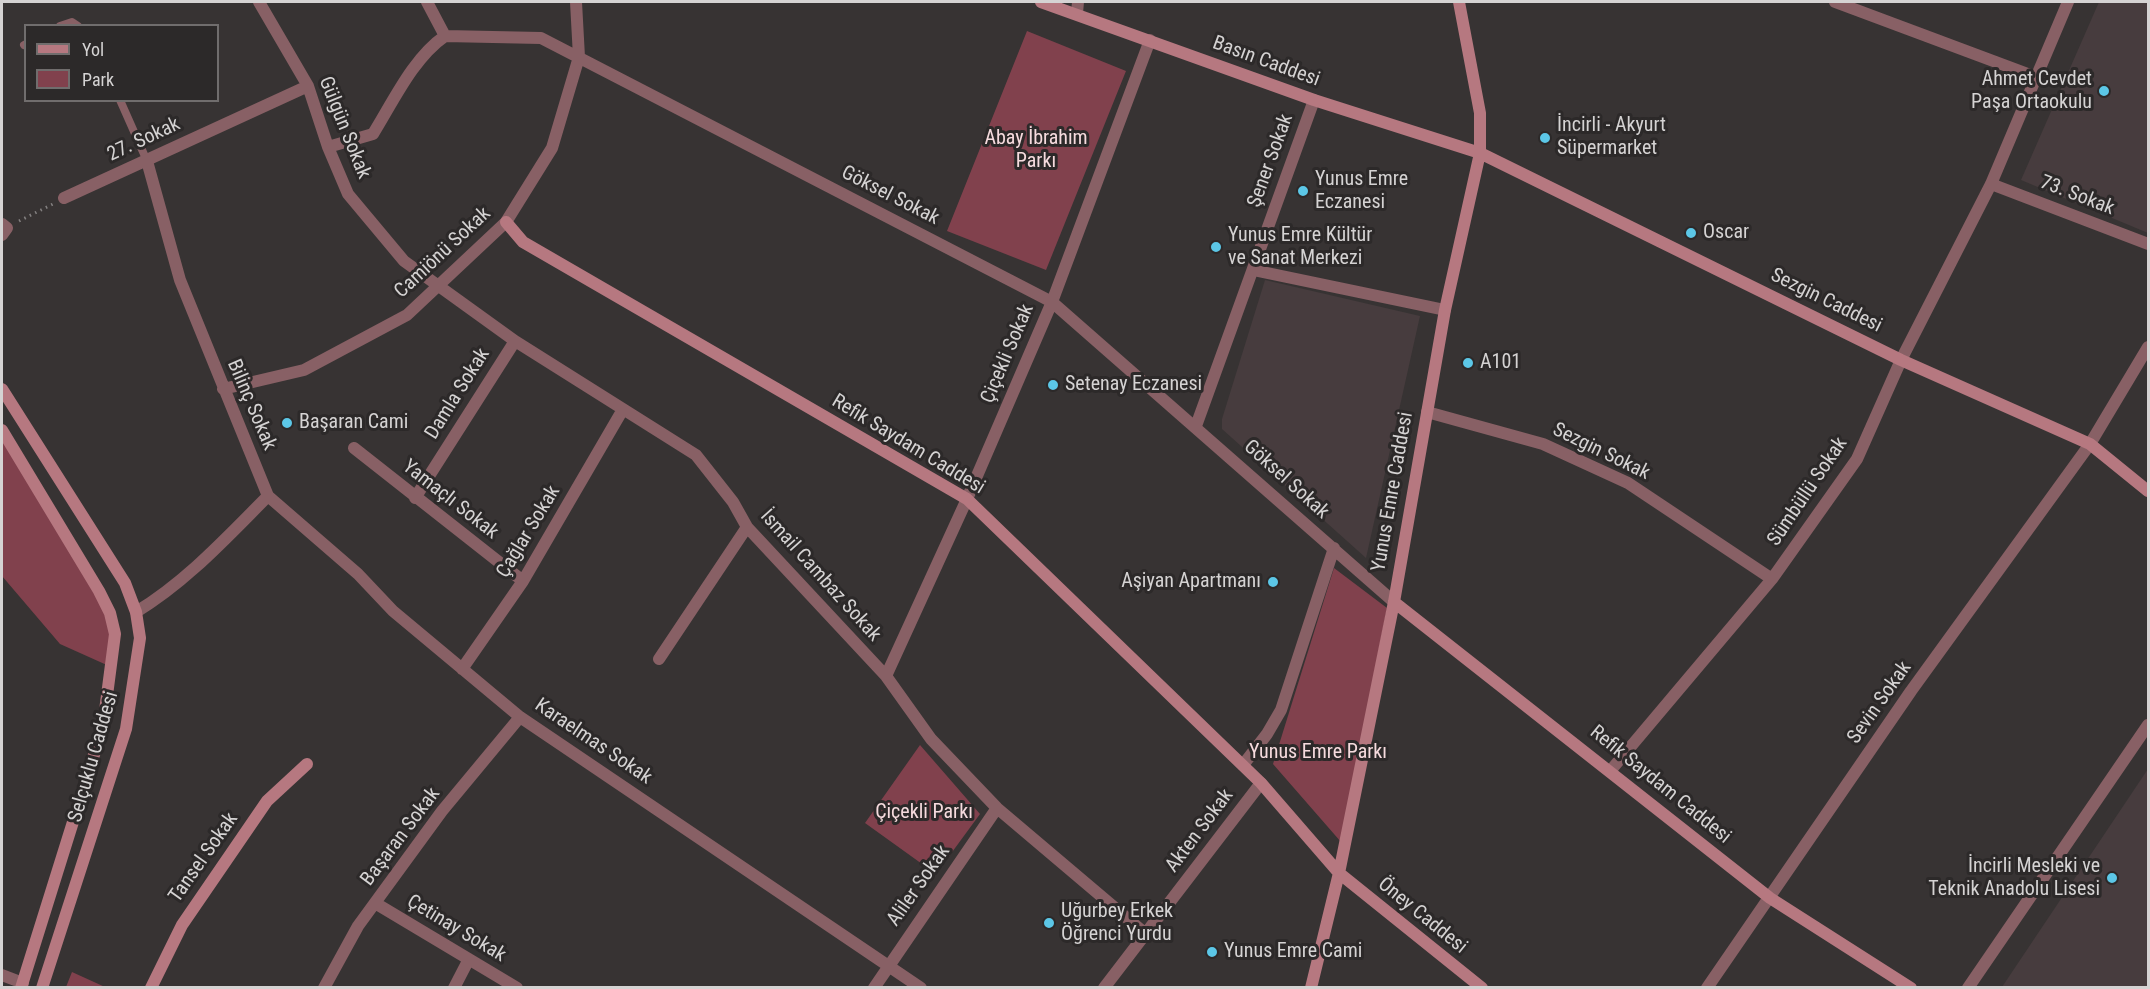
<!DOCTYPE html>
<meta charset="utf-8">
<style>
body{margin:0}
#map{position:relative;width:2150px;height:989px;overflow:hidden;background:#373333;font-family:"Roboto Condensed",sans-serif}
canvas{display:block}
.frame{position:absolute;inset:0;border:3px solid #d5d3d3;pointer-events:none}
.legend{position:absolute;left:24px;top:24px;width:195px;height:78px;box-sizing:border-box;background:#2c2929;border:2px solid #706d6d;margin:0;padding:8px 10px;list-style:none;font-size:18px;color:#d5d3d3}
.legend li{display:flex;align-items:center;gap:12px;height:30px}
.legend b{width:30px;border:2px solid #706d6d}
</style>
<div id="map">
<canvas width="2150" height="989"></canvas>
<div class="frame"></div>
<ul class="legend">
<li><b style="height:8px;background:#b67880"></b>Yol</li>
<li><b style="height:16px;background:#81414d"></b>Park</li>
</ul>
</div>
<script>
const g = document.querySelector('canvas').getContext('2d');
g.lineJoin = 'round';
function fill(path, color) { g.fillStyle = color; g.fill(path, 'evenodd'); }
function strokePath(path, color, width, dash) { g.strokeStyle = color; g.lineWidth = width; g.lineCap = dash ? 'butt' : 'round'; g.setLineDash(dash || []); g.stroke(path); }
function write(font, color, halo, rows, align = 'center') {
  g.font = font + ' "Roboto Condensed",sans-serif'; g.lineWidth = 6; g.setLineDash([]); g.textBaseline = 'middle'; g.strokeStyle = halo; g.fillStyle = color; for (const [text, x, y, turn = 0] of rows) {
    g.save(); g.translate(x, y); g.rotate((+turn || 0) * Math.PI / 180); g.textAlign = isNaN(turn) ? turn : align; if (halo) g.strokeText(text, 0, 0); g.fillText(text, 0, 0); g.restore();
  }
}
fill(new Path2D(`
 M 2099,2 L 2148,2 L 2148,233 L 2021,180 Z
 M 1265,280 L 1420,316 L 1366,558 L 1222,429 L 1222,419 Z
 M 2148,769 L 2148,987 L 2002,987 Z`), '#473c3e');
fill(new Path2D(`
 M 1027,31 L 1126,71 L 1046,270 L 947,231 Z
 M 2,434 L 100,593 L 110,631 L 109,666 L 60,644 L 2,576 Z
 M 1334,568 L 1387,608 L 1341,842 L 1273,764 Z
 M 920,745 L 980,814 L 936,874 L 865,823 Z
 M 72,972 L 105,987 L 66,987 Z`), '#81414d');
strokePath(new Path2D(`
 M 19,221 L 53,204`), '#848181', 3, [1.5, 4.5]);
strokePath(new Path2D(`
 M 60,26 L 72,22 L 78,26
 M 24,45 L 26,44
 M 120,100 L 147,161`), '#886065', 8);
strokePath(new Path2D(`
 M 259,2 L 308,86 L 328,147 L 348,194 L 404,261 L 515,341 L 696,455 L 733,502 L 747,527 L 886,676 L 931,739 L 997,808 L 1147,935
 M 427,2 L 445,36
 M 1835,2 L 2036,77
 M 1077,13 L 1078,2
 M 328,147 L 373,134 C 393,102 413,58 445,36 L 541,38 L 1052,302 L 1394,602
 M 1991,184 L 2148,244
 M 64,198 L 308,86
 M 2,224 L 7,228 L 2,235
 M 1253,270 L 1445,310
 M 223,389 L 304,370 L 407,315 L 506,222 L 552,148 L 579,57 L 576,2
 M 1427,412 L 1543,444 L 1628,483 L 1772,579
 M 1196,426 L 1314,100
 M 354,448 L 523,581
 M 268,496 L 358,574 L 393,611 L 520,717 L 921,988
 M 415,498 L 515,341
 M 136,612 C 186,582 227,537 268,496 L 180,280 L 147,161
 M 659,659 L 747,527
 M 462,669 L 523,581 L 622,411
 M 886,676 L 967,499 L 1052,302 L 1150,40
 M 1243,765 L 1267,734 L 1281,710 L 1334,548
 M 1611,770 L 1772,579 L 1857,459 L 1901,360 L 1991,184 L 2068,2
 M 375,903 L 517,988
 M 2,975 L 23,983
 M 324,988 L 358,926 L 442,811 L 520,717
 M 454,988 L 469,959
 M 874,988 L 997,808
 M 1104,988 L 1261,783
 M 1707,988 L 1911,691 L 2090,444 L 2148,347
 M 1968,988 L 2148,725`), '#886065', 12);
strokePath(new Path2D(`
 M 1041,2 L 1314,100 L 1480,153 L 1901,360 L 2090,444 L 2148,491
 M 506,222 L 523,242 L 967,499 L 1261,783 L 1339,873 L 1482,988
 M 2,389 L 125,583 L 136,612 L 140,638 L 126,729 L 42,988
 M 2,430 L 99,591 L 110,613 L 115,634 L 103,726 L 21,988
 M 1394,602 L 1770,898 L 1911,988
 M 151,988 L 182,925 L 267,801 L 307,764
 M 1311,988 L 1339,873 L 1394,602 L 1445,310 L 1480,153 L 1480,113 L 1459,2`), '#b67880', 12);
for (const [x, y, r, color] of [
 [2104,91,6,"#5cc7e7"],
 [1545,138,6,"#5cc7e7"],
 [1303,191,6,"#5cc7e7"],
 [1691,233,6,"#5cc7e7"],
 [1216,247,6,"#5cc7e7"],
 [1468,363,6,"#5cc7e7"],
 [1053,385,6,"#5cc7e7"],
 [287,423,6,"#5cc7e7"],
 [1273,582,6,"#5cc7e7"],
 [2112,878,6,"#5cc7e7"],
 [1049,923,6,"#5cc7e7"],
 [1212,952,6,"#5cc7e7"]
]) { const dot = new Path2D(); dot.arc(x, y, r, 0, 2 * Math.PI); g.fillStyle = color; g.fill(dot); strokePath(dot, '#2c2929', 2); }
write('20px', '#d5d3d3', '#2c2929', [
 ["Basın Caddesi",1266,62,20],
 ["Gülgün Sokak",344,128,68],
 ["27. Sokak",144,140,-25],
 ["Şener Sokak",1271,161,-70],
 ["Göksel Sokak",890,196,27],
 ["73. Sokak",2077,196,21],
 ["Camiönü Sokak",443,253,-43],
 ["Sezgin Caddesi",1826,301,26],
 ["Çiçekli Sokak",1008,354,-67],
 ["Damla Sokak",458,394,-58],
 ["Bilinç Sokak",251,405,67],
 ["Refik Saydam Caddesi",908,445,31],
 ["Sezgin Sokak",1601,452,26],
 ["Göksel Sokak",1286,480,42],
 ["Yunus Emre Caddesi",1393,492,-80],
 ["Sümbüllü Sokak",1808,492,-56],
 ["Yamaçlı Sokak",450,500,38],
 ["Çağlar Sokak",529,532,-59],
 ["İsmail Cambaz Sokak",820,576,48],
 ["Sevin Sokak",1880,703,-55],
 ["Karaelmas Sokak",593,742,34],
 ["Selçuklu Caddesi",94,757,-74],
 ["Refik Saydam Caddesi",1660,785,39],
 ["Akten Sokak",1200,831,-53],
 ["Başaran Sokak",401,837,-53],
 ["Tansel Sokak",204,858,-55],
 ["Aliler Sokak",919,886,-55],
 ["Öney Caddesi",1422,916,39],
 ["Çetinay Sokak",456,929,31]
]);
write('20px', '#d5d3d3', '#2c2929', [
 ["Ahmet Cevdet",2092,80,"right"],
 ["Paşa Ortaokulu",2092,103,"right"],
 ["İncirli - Akyurt",1557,126],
 ["Süpermarket",1557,149],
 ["Yunus Emre",1315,180],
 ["Eczanesi",1315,203],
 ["Oscar",1703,233],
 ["Yunus Emre Kültür",1228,236],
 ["ve Sanat Merkezi",1228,259],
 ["A101",1480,363],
 ["Setenay Eczanesi",1065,385],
 ["Başaran Cami",299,423],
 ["Aşiyan Apartmanı",1261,582,"right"],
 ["İncirli Mesleki ve",2100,867,"right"],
 ["Teknik Anadolu Lisesi",2100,890,"right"],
 ["Uğurbey Erkek",1061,912],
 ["Öğrenci Yurdu",1061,935],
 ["Yunus Emre Cami",1224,952]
], 'left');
write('20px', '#f6dbde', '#2c2929', [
 ["Abay İbrahim",1036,139],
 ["Parkı",1036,162],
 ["Yunus Emre Parkı",1318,753],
 ["Çiçekli Parkı",924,813]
]);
</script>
